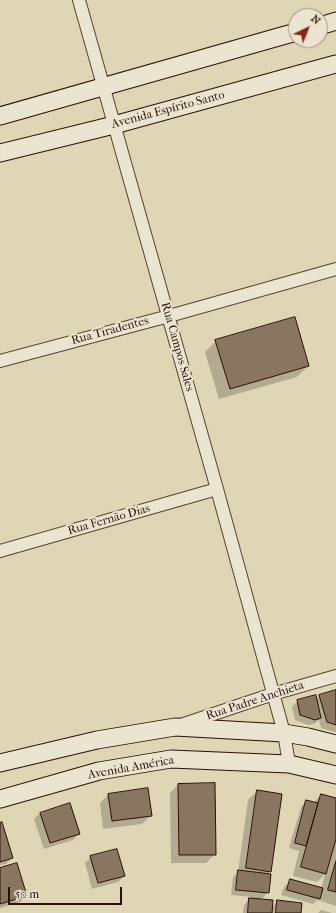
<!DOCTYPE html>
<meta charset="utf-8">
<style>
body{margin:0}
#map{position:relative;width:336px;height:913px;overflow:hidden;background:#dfd6b6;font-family:"IM FELL French Canon",serif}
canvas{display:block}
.north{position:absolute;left:288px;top:8px;width:40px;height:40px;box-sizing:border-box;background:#eae4d0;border:1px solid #9e8f7f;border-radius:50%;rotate:43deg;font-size:11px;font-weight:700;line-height:16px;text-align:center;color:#2b0f05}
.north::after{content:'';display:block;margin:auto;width:14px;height:18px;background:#8f2418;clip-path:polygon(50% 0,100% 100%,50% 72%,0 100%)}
.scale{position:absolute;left:8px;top:887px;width:114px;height:18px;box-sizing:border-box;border:2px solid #2b0f05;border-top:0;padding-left:5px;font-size:12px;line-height:14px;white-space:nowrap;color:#2b0f05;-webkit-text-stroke:3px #eae4d0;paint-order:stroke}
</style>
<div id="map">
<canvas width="336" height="913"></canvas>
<div class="north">N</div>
<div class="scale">50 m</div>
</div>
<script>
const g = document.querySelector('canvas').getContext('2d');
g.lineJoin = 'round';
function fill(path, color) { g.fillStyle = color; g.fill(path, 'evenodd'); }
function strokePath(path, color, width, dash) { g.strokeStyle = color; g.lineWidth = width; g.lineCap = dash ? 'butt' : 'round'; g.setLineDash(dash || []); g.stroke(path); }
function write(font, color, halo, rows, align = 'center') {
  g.font = font + ' "IM FELL French Canon",serif'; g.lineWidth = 4; g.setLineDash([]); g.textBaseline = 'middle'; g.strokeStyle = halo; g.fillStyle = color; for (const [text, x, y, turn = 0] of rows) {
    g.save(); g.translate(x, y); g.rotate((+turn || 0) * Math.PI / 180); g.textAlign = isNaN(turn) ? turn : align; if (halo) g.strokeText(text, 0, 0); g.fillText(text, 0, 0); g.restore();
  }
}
fill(new Path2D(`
 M 216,341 L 308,366 L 297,377 L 219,399 L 205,352 Z
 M 336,691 L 336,732 L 334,732 L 321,728 L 319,720 L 314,724 L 308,725 L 295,720 L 292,707 L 298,701 L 316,700 L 319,696 Z
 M 178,785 L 215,854 L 206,863 L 171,863 L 170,793 Z
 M 257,791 L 270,871 L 267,874 L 268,892 L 261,900 L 272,907 L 278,901 L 300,913 L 243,913 L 244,905 L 251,897 L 231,895 L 233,877 L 238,872 L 248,800 Z
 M 108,795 L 151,815 L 142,824 L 103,829 L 100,803 Z
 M 321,795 L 336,799 L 336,906 L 317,900 L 313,904 L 281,895 L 284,887 L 290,881 L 321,889 L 325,874 L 317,882 L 293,876 L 299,851 L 289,848 L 301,807 L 307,801 L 313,803 Z
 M 40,813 L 78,834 L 73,840 L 44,849 L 34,819 Z
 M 0,824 L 12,858 L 6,864 L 0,865 Z
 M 91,857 L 124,876 L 118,882 L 92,889 L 85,863 Z
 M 0,869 L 26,896 L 20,902 L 0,908 Z
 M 321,910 L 332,913 L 318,913 Z`), '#0003');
const building = new Path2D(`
 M 295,317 L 309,366 L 230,389 L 215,340 Z
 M 336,690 L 336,725 L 327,722 L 319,695 Z
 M 316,695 L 321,718 L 315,720 L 300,715 L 297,700 Z
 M 215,783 L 216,855 L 179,855 L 178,784 Z
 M 148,788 L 152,816 L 112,821 L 108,794 Z
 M 257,790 L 282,794 L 271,872 L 246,868 Z
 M 321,794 L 336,798 L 336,839 L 326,874 L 301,867 Z
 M 306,800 L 318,803 L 306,846 L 295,843 Z
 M 70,803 L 80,834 L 50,843 L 40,813 Z
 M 2,822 L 13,858 L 0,862 L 0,823 Z
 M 117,849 L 125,876 L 98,883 L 90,856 Z
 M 336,861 L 336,892 L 328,890 Z
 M 17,863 L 27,896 L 0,904 L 0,868 Z
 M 238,870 L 271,874 L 269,893 L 236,890 Z
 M 290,879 L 323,888 L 320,899 L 287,890 Z
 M 249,898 L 273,900 L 272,913 L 248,913 Z
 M 277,900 L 302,903 L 301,913 L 276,913 Z`);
fill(building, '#897661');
strokePath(building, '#2b0f05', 1);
const minor = new Path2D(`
 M 79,0 L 217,489 L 284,733 L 289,764
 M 0,361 L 169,316 L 336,269
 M 0,551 L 217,489
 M 181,725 L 273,694 L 336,676`);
const secondary = new Path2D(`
 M 320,26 L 336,21
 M 0,116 L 296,32
 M 0,153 L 114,125 L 336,64
 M 0,763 L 97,740 L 175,727 L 284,733 L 308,737 L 336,744
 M 0,799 L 99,771 L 171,759 L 289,764 L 336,775`);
strokePath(minor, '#584131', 14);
strokePath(secondary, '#2b0f05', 19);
strokePath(minor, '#eae4d0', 12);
strokePath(secondary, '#eae4d0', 17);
write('12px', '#2b0f05', '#eae4d0', [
 ["Avenida Espírito Santo",168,110,-15],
 ["Rua Tiradentes",110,331,-15],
 ["Rua Campos Sales",177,347,74],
 ["Rua Fernão Dias",109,520,-16],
 ["Rua Padre Anchieta",255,701,-18],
 ["Avenida América",131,768,-10]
]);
</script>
